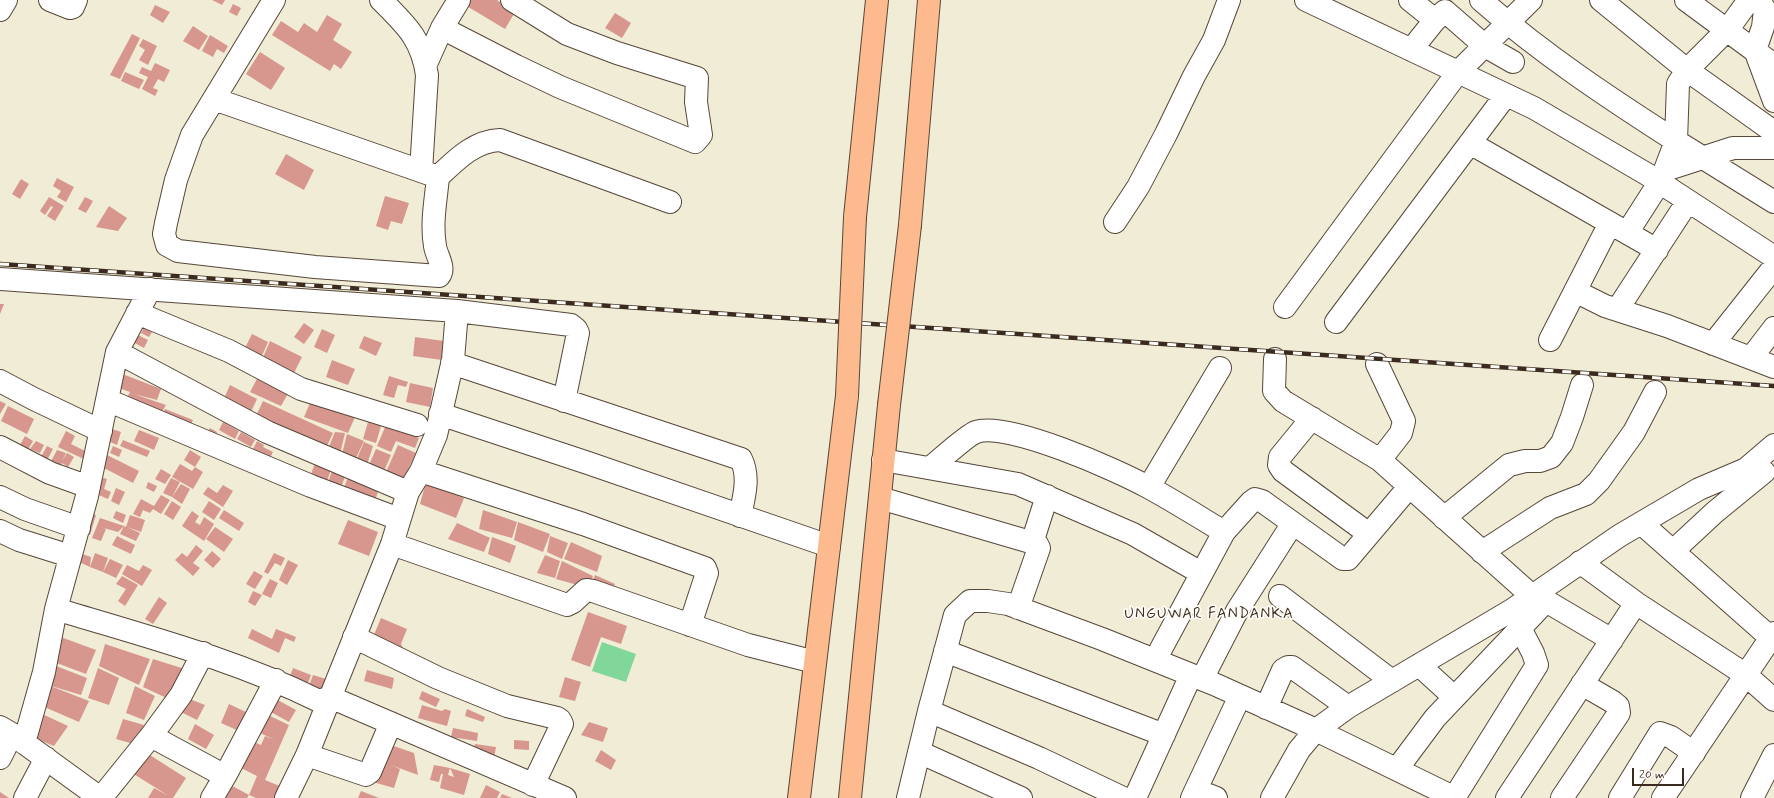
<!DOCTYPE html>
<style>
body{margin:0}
#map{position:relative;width:1774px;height:798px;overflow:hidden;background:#f0ecd5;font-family:Mynerve,sans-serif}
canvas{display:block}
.scale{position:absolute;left:1632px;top:768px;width:52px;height:18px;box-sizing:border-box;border:2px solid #3b2a1e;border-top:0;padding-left:5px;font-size:12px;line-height:14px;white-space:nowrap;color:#3b2a1e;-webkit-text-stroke:3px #fdfcf7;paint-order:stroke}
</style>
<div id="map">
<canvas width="1774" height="798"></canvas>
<div class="scale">20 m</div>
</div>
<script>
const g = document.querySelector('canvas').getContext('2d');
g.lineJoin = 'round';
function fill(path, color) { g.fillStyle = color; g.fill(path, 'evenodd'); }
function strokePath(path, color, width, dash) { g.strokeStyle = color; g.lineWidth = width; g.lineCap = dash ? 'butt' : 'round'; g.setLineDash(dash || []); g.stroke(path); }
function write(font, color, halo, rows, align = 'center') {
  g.font = font + ' Mynerve,sans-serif'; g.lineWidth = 3.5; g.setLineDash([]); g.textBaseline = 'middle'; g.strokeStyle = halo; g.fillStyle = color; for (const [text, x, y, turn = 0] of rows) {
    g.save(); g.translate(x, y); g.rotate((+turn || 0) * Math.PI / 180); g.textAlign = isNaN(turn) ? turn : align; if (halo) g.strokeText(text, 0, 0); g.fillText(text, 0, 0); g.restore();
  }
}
fill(new Path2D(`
 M 602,642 L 636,654 L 626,682 L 592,671 Z`), '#81d699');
fill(new Path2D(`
 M 212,0 L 225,0 L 222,5 Z
 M 468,0 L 497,0 L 515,12 L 505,29 L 465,5 Z
 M 233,4 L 241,8 L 237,16 L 229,12 Z
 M 155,5 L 170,12 L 163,23 L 150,15 Z
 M 615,13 L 631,23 L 622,38 L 605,28 Z
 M 327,15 L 342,24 L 333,40 L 352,52 L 341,69 L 334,64 L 330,71 L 272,35 L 281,21 L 298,32 L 304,23 L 317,32 Z
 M 193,26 L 208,36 L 199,50 L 183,41 Z
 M 132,34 L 140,38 L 120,79 L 110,75 Z
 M 210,35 L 228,46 L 224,53 L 217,49 L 213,57 L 202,51 Z
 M 143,39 L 157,46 L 148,65 L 139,60 L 145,50 L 139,46 Z
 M 260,52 L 285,68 L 271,90 L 246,74 Z
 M 155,63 L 170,70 L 164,82 L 158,79 L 153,88 L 158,90 L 155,96 L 142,89 L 148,77 L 139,73 L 142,67 L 151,71 Z
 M 125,72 L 144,80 L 139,89 L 121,81 Z
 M 286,154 L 314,170 L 304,190 L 275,174 Z
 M 57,178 L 74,187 L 66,202 L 57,197 L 61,191 L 53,186 Z
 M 21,179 L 29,184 L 20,199 L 12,194 Z
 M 385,196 L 409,203 L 402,224 L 391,221 L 388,230 L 376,226 Z
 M 49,197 L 64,206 L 55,221 L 47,216 L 53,207 L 51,206 L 45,215 L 40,211 Z
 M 85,197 L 93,201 L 86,213 L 78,209 Z
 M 109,206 L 127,218 L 118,231 L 96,227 Z
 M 0,304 L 4,304 L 0,314 Z
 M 304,323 L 314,330 L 304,344 L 294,337 Z
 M 144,328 L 152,332 L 149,337 L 141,333 Z
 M 322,329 L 335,335 L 327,353 L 314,347 Z
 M 132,332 L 148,340 L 144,348 L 129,340 Z
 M 252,334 L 268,342 L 260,360 L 243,352 Z
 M 364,336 L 382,343 L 376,356 L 359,348 Z
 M 415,337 L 444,341 L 442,360 L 413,356 Z
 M 270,341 L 302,357 L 293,375 L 262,360 Z
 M 332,360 L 355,369 L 348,385 L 326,377 Z
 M 120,373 L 161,389 L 157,400 L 134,394 L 166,405 L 157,420 L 123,405 L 130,392 L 119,388 Z
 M 259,375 L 290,390 L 281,406 L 250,392 Z
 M 389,376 L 408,382 L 406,387 L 398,385 L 394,398 L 383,395 Z
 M 410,383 L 433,388 L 430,407 L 406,402 Z
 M 230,385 L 257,399 L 250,414 L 223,401 Z
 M 0,401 L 6,404 L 0,414 Z
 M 263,401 L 333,433 L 326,448 L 256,416 Z
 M 311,401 L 355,417 L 348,433 L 304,417 Z
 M 8,406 L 34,419 L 27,434 L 1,421 Z
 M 165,409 L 193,420 L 188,433 L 159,421 Z
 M 223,422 L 239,431 L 235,439 L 219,430 Z
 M 368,422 L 381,426 L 376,443 L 363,439 Z
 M 386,425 L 419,438 L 415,448 L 396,441 L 391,452 L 377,446 Z
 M 210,428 L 217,432 L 211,442 L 204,438 Z
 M 112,429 L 121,432 L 117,445 L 108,441 Z
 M 139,430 L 159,438 L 154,450 L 134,441 Z
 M 66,431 L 75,436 L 71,444 L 87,452 L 86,460 L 58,447 Z
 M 241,432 L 255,440 L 251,447 L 237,439 Z
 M 335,432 L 345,433 L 340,454 L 328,449 Z
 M 347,434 L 364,441 L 355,460 L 342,454 Z
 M 25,436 L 33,441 L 24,457 L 16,452 Z
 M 123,440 L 150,451 L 147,457 L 120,446 Z
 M 36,441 L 44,445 L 40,453 L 30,449 Z
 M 257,441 L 264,445 L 263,447 L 273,452 L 270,458 L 253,449 Z
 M 364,442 L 373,446 L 367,465 L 356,461 Z
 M 398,445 L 416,453 L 403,480 L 386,472 Z
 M 47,446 L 53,449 L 44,466 L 38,462 Z
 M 113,446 L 122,450 L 119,457 L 110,453 Z
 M 376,449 L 391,455 L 384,471 L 369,465 Z
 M 57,450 L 66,453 L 62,461 L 67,453 L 74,457 L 68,467 L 62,463 L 56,473 L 47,469 Z
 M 190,450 L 201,457 L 195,467 L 184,460 Z
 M 107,455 L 139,471 L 133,483 L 102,467 Z
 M 317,458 L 333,464 L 327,481 L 311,474 Z
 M 180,464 L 192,471 L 195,467 L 203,472 L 193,489 L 172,477 Z
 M 334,466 L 347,472 L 341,487 L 328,482 Z
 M 161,469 L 171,475 L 165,484 L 155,479 Z
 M 350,472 L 381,484 L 374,503 L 343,490 Z
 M 100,477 L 107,479 L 104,489 L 111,492 L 108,499 L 94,493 Z
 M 171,478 L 180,482 L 172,497 L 163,493 Z
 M 148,482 L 157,486 L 154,492 L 146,488 Z
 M 426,482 L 464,498 L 456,518 L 420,504 Z
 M 181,484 L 190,489 L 182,504 L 172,497 Z
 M 223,485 L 233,491 L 223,507 L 203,494 L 208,487 L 217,493 Z
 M 116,488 L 125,492 L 119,505 L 111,501 Z
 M 161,495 L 170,500 L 161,514 L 153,509 L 150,513 L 143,510 L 140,517 L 133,514 L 141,499 L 154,506 Z
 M 172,501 L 181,507 L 173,520 L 164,514 Z
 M 209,501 L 221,509 L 214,520 L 202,512 Z
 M 224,510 L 244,523 L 239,531 L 219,518 Z
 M 483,510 L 517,522 L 512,538 L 479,529 Z
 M 116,511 L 126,515 L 123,523 L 113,518 Z
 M 192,511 L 199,516 L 195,522 L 200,525 L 204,517 L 214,524 L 204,541 L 182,526 Z
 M 88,512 L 96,515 L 90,535 L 82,532 Z
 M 130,515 L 145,520 L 141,532 L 127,527 L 140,533 L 136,541 L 120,534 L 124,526 L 126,527 Z
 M 100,518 L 124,526 L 118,532 L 100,527 L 106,529 L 101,541 L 92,538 Z
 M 348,520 L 378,532 L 369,556 L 338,544 Z
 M 518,522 L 550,534 L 543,552 L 514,540 Z
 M 457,523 L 490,538 L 484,552 L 448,539 Z
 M 215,527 L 233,539 L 224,552 L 206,539 Z
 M 117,536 L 135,545 L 131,554 L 112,545 Z
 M 550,536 L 568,543 L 562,559 L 547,552 Z
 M 492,537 L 516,546 L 510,563 L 488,554 Z
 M 571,542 L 602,556 L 597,572 L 564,559 Z
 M 196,545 L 203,551 L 193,563 L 200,568 L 193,576 L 175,560 L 182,553 L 187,557 Z
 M 212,551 L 221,559 L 213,568 L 204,560 Z
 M 95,553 L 108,558 L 103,572 L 90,567 Z
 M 274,553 L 285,558 L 281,566 L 275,563 L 268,574 L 264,572 Z
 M 82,554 L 91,557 L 90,567 L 79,562 Z
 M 545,555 L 560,561 L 555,578 L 537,573 Z
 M 110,559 L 123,565 L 116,578 L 103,572 Z
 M 288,560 L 298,565 L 287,585 L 279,580 Z
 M 562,561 L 593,576 L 588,588 L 556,579 Z
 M 127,565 L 139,571 L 143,565 L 152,570 L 142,586 L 122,574 Z
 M 254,571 L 263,576 L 255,589 L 246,584 Z
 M 595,575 L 615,584 L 609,596 L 589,589 Z
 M 122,576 L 138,585 L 125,606 L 118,601 L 126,589 L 116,584 Z
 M 270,579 L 278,583 L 271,598 L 262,594 Z
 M 253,591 L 262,595 L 255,606 L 248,602 Z
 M 159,597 L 167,603 L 153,624 L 145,619 Z
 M 588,612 L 627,626 L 621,644 L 601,637 L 590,667 L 571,660 Z
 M 381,618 L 407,629 L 401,644 L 405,652 L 371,642 Z
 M 252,629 L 272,639 L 276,629 L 296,637 L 294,642 L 285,638 L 279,653 L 248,638 Z
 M 58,636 L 96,650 L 86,674 L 54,662 Z
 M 105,644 L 150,659 L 139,685 L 99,666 Z
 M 153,659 L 188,670 L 173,701 L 143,687 Z
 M 51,664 L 87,678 L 81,695 L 48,685 L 89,701 L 79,722 L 42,706 Z
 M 98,668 L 119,678 L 109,705 L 88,698 Z
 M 293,668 L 311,675 L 308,683 L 290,676 Z
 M 367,670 L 394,678 L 392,689 L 364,681 Z
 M 313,675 L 326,679 L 321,690 L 309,686 Z
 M 565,677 L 581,682 L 575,701 L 559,697 Z
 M 135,686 L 155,696 L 144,720 L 126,713 Z
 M 422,691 L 440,699 L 436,707 L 419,699 Z
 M 187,698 L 205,705 L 197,720 L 179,711 Z
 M 276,699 L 296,710 L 289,722 L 269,711 Z
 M 229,704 L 248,713 L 239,731 L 221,723 Z
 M 422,705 L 442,711 L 445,709 L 451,711 L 447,726 L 418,718 Z
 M 467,709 L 485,717 L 483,722 L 465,716 Z
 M 40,713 L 68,726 L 54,746 L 34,738 Z
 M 266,714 L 289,725 L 265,780 L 282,787 L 277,798 L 256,798 L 249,795 L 257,776 L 237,766 L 250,740 L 261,745 L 265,736 L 275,740 L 258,732 Z
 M 123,719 L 144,725 L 137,745 L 116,739 Z
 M 589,722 L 608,728 L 603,742 L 581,735 Z
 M 195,724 L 214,735 L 206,749 L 188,739 Z
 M 453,728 L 478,733 L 477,741 L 451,737 Z
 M 514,740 L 529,741 L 529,750 L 514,749 Z
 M 388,744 L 414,753 L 418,775 L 391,765 L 400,769 L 394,788 L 373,782 Z
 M 475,744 L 496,747 L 493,764 L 473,753 Z
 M 601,750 L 616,760 L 611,770 L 595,761 Z
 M 145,752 L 186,778 L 173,798 L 148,798 L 154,788 L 169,796 L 132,773 Z
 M 434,765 L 450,768 L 448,775 L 454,777 L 450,768 L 470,774 L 464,795 L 440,788 L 443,774 L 441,774 L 439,782 L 430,780 Z
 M 227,783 L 249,795 L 247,798 L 219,798 Z
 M 486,785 L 500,792 L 497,798 L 480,798 Z
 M 361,791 L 379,798 L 358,798 Z
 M 0,792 L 9,798 L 0,798 Z
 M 502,794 L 512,798 L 500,798 Z`), '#d7978f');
const minor = new Path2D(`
 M 50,0 L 70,8 L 73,7 L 76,0
 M 274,0 L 192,135 L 176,180 L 166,223 L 164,234 L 167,245 L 178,251 L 315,267 L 439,276 C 446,268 436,255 435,246 C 431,223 436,199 438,177 C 456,160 474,141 500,140 L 670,202
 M 381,0 C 406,25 422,39 427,75 L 421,171
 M 1306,0 L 1534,108 L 1650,176 L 1774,257
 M 1410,0 L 1435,20 L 1445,11 L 1485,46 L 1513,62
 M 1481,0 C 1541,53 1609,98 1676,141 L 1665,170
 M 1601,0 L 1687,70 L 1728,29 L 1749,0
 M 1686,0 L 1774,65
 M 1759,0 L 1765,10 L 1763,27 L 1755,50 L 1774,101
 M 0,10 L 6,0
 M 442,28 L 516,66 L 560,87 L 695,142 L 701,135 L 696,102 L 697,78 L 617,53 L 567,34 L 512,0
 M 1411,50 L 1435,20
 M 426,64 L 442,28 L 459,0
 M 214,99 L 438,177
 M 1774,132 L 1687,70 L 1678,84 L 1676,141 L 1774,202
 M 1470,143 L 1657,250
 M 1115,222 L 1138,187 L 1166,134 L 1194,76 L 1214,40 L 1229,0
 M 1627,233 L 1659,183 L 1665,170 L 1733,148 L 1774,148
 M 0,279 L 457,311 L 453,360 L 436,435 L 421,471 L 408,492 L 392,544 L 307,755 L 286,798
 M 1575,291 L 1605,306 L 1667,326 L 1774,367
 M 1285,307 L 1458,72 L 1531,0
 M 1617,310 L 1688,201
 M 457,311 L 571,325 L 576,329 L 578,333 L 564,401
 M 137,313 L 229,351 L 301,389 L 417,425
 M 1336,322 L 1506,95
 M 1550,340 L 1610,223
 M 1713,344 L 1774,267
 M 117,352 L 267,432 L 408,492
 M 1751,358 L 1774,328
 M 1275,359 L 1274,391 L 1283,401 L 1380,460 L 1532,596 L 1546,601 L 1612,640
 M 452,363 L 741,459 C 750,477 744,497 740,516
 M 1377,364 L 1404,421 L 1401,433 L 1380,460
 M 0,381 L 34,399 L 101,431
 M 107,400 L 311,486 L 399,519
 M 440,414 L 588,463 L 829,546
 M 1312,418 L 1280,457 L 1279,465 L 1283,471 L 1369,534
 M 0,447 L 50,473 L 89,487
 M 883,460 L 1018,484 L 1133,534 L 1201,573
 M 930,468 C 939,461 967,435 976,432 C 1007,421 1117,470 1148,487 C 1174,501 1199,517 1224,532
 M 421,471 L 583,524 L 705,568 L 707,573 L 690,625
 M 1149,487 L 1220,368
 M 0,497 L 25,509 L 79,528
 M 880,498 L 1037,544 L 1039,548 L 1018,608
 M 1444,518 L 1509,465 L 1525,461 L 1540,461 L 1551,457 L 1562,443 L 1572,417 L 1582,385
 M 1641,523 L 1771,638
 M 0,531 L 19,540 L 70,556
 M 1032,543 L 1047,496
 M 392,544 L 567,605 L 573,602 L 586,590 L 593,591 L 748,645 L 815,662
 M 1673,551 L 1715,512 L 1764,472
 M 1482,552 L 1550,508 L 1586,494 L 1599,481 L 1634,432 L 1655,392
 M 1580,562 L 1636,603 L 1746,675 L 1774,700
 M 1280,596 L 1392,681
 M 56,609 C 144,636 234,659 317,700 L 322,700 L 330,697 L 565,798
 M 354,637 L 438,678 L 507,706 L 557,718 L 560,720 L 562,724 L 533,785
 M 945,651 L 1164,735
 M 1155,660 L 1224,532 L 1251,502 L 1255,499 L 1262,501 L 1343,559 L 1348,559 L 1409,487
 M 1419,665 L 1454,697
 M 1202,679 L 1237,611 L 1293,523
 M 1266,708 L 1283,670 L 1288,667 L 1292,667 L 1348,707
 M 929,711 L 1039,758 L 1123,798
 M 0,727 L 12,734 L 100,798
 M 151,736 L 225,776
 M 24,743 L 44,672 L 56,609 L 87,496 L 117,352 L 150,289
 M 919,752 L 1021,798
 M 307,755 L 366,775 L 370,772 L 391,723
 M 0,758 L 12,734
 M 1397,769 L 1435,718 L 1546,601
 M 1196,790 L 1216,798
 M 25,798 L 46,758
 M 101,798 L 151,736 L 181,695 L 203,653
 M 212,798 L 225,776 L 276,680
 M 908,798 L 929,711 L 955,615 L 970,601 L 988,601 L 1008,604 L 1102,639 L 1214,684 L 1316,730 L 1455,798
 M 1135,798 L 1191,675
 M 1192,798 L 1240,696
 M 1272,798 L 1299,750 L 1309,738 L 1316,730 L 1348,707 L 1512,610 L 1619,536 L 1699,489 L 1746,469 L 1774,445
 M 1454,798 L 1537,665 L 1533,653 L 1520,628
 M 1507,798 L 1636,603
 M 1562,798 L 1619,713 L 1618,706 L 1613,702 L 1582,684
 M 1620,798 L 1660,733 L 1671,737 L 1694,753
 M 1663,798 L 1774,633
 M 1752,798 L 1774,755`);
const major = new Path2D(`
 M 855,217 L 877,0
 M 910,225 L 929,0
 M 799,798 L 847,396
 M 850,798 L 889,405`);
strokePath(minor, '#564739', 24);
strokePath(major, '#564739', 24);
strokePath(minor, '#fff', 22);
strokePath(major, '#fcba8e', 22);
const rail = new Path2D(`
 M 0,264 L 1774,386`);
strokePath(rail, '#3b2a1e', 4.5);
strokePath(rail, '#fdfcf7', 3, [9]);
const majorBridge = new Path2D(`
 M 847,396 L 855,217
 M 889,405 L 910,225`);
strokePath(majorBridge, '#564739', 24, []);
strokePath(majorBridge, '#fcba8e', 22);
g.letterSpacing = '1px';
write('15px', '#3b2a1e', '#fdfcf7', [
 ["UNGUWAR FANDANKA",1209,615]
]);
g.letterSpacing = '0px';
</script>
